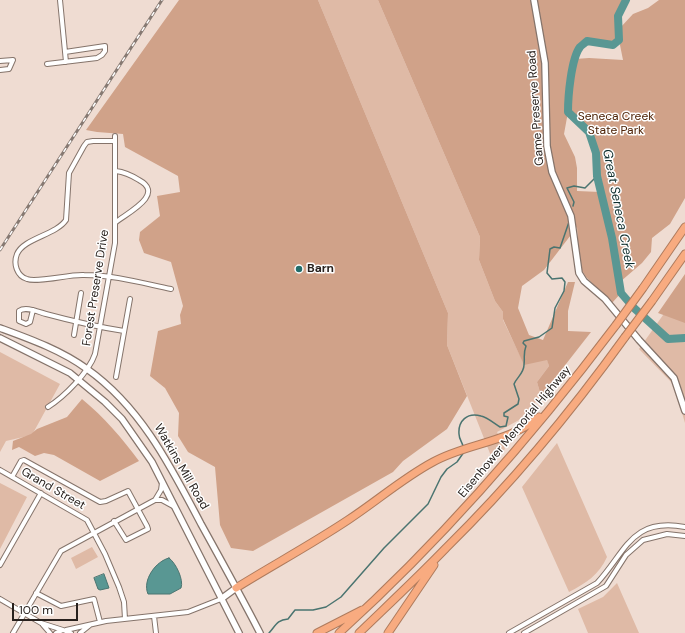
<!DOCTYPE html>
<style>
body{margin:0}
#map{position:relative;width:685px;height:633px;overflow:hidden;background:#efdcd2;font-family:"DM Sans",sans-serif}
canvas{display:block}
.scale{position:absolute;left:12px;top:603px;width:66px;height:18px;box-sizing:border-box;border:2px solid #28211d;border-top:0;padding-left:5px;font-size:12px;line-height:14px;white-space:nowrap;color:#28211d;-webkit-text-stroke:3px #fff;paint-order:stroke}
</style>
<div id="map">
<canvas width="685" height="633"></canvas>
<div class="scale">100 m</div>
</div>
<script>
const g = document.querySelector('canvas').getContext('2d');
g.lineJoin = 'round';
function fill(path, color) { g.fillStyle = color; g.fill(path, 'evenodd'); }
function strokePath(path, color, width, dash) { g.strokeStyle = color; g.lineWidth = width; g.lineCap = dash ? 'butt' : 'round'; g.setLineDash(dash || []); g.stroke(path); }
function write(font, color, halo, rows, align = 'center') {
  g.font = font + ' "DM Sans",sans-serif'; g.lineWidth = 3; g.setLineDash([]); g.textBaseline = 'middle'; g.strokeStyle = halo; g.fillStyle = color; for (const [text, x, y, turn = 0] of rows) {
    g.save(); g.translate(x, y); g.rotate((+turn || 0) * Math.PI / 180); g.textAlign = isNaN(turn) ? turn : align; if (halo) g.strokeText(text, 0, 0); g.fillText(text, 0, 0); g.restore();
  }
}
fill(new Path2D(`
 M 318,0 L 378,0 L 480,237 L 479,260 L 495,301 L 503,312 L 503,320 L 524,364 L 547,359 L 549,366 L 537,382 L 541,396 L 519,420 L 497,432 L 505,449 L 493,461 L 447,345 L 448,313 Z
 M 685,284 L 685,423 L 674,385 L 639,349 Z
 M 0,352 L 60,384 L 32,435 L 6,441 L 0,452 Z
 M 557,443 L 607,557 C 599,575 586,583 569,592 L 522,487 Z
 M 0,483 L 27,497 L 0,549 Z
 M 92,547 L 98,557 L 76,569 L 71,558 Z
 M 617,583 L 639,633 L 588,633 L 578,609 L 603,597 Z`), '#dfbaa6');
fill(new Path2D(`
 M 179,0 L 318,0 L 448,313 L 447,345 L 467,396 L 447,429 L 403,461 L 393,472 L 253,551 L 231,548 L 220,525 L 215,467 L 188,452 L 178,436 L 179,413 L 165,388 L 150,376 L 158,331 L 181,324 L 180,315 L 183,306 L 171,262 L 144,253 L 139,240 L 140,232 L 160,216 L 157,196 L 180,192 L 178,176 L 125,147 L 123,134 L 97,132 L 86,130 Z
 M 378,0 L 626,0 L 618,16 L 620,28 L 633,14 L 648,8 L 659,0 L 685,0 L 685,198 L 670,224 L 652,238 L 651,252 L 642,263 L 620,282 L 621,293 L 612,303 L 586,277 L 580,267 L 577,227 L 544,270 L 522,286 L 518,308 L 529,335 L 543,340 L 568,282 L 575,282 L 568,311 L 568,331 L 591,332 L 541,396 L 537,382 L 549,366 L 547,360 L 524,365 L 503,319 L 503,312 L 495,301 L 479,260 L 480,237 ZM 619,40 L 623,60 L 589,58 L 575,59 L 580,47 L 587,41 L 613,45 ZM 568,112 L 589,132 L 596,153 L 597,176 L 600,192 L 577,191 L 577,168 L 575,157 L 564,134 Z
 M 685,274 L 685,323 L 658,313 Z
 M 82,399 C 104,417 122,438 139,461 L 100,481 L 54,455 L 44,453 L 35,456 L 19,447 L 12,450 L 13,441 L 31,434 L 37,429 L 67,417 Z`), '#d0a289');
const water = new Path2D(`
 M 169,558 C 176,563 184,580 181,588 L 170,594 L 148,594 C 142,580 156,561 169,558 Z
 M 104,574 L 109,588 L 100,590 L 98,589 L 94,578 Z`);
fill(water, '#599793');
strokePath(water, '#4a7470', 1);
strokePath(new Path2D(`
 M 573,206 L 574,202 L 567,188 L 574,186 L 585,188 L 597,176
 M 463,446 C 462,442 459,439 459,434 C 458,421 467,412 481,416 C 487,417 495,424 500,427 L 506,426 L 508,417 L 504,416 L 504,413 L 518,404 L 519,399 L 514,384 C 517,377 524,373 524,365 C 525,357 523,354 526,346 L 523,343 L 524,341 L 539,337 L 552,328 L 555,308 L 564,291 L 565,282 L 562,278 L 552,279 L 547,273 L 550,249 L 554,247 L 560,248 L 569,222
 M 269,633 C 276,625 277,620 288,619 L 295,610 L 313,610 L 326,607 L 341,597 L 384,548 L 428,504 L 441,477 L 447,469 L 457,462 L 464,452`), '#4a7470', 1.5);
strokePath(new Path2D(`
 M 626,0 L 618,16 L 619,40 L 613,45 L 587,41 C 585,43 582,45 580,47 C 571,59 568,97 568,112 L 589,132 L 596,153 L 597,176 L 612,238 L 621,293 L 634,308 L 668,339 L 685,338`), '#599793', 8);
const street = new Path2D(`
 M 60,0 L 66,62
 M 0,61 L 13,60 L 9,69 L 0,70
 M 47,64 L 97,58 L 102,55 L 105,51 L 105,46 L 65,52
 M 115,141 L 93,141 L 87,142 L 84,146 L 69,173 L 66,220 C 56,235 24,238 17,254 C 13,264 17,276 27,279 C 37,283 70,274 84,275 C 114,275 142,283 171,289
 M 116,222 C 129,212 165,194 139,180 C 131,175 125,172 116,171
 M 33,310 L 30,322 L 26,324 L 19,321 L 19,311 C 26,306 38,312 46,314 C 72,321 98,327 124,331
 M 74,335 L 81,293
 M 116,377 L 130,299
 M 48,407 C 64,397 89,372 95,354 L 115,243 L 115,136
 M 0,470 L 87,520 L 105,554 L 119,587 L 124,602 L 125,619
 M 12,477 L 21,461 L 24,460 L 100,502 L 106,501 L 128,491 L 147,526 L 148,529 L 126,540 L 114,521
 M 162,483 L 161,490 L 155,500 L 162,500 L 173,506
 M 0,565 L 41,493
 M 36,593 L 61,606 L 94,599 L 100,622
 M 0,599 L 41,623 L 63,630
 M 154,616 L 156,633
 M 43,625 L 50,633
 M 66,630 L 106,621 L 188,612 L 221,599
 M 13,633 L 61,551 L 155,500
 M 56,633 L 63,630 L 71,633
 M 80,633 L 90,625
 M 509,633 L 597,583 C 626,552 631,517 685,527
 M 524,633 L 606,586 L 626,555 L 643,540 L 667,534 L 685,536`);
const secondary = new Path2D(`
 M 534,0 L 545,63 L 547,146 L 552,172 L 571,216 L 579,273 L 584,281 L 605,299 L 639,340 L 674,378 L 685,411
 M 0,328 C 30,339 61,350 87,369 C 141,407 171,467 201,524 C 221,560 241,596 260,633
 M 0,338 L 70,373 L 105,402 L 122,419 L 152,462 L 239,633
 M 221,599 L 236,588`);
const highway = new Path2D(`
 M 643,288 L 685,227
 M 652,301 L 685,254
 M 236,588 C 273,565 312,544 348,520 C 377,501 403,478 433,462 C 467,443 508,443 539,417
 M 317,633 L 362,610
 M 339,633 C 442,540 533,435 616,325
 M 359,633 C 388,605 418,577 446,548 C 512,483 571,412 625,337
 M 388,633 L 434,565`);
strokePath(street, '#85746b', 6);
strokePath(secondary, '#85746b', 8);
strokePath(highway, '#af7b5d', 9);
strokePath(street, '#fff', 4);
strokePath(secondary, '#fff', 5.5);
strokePath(highway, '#f8ab80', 7);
const rail = new Path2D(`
 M 0,250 L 162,0`);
strokePath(rail, '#867972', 3);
strokePath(rail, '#fff', 1.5, [4.5]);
const highwayBridge = new Path2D(`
 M 616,325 L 643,288
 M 625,337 L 652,301`);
strokePath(highwayBridge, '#af7b5d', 9, []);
strokePath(highwayBridge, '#f8ab80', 7);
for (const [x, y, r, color] of [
 [299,269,4,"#236d6a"]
]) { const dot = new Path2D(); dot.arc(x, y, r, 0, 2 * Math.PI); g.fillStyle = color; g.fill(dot); strokePath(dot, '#fff', 1.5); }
write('12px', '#28211d', '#fff', [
 ["Game Preserve Road",536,108,-94],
 ["Forest Preserve Drive",96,288,-81],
 ["Eisenhower Memorial Highway",515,432,-50],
 ["Watkins Mill Road",181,467,60],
 ["Grand Street",53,489,30]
]);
write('12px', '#4d2205', '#fff', [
 ["Seneca Creek",616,117],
 ["State Park",616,131]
]);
write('bold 12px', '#28211d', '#fff', [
 ["Barn",307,269]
], 'left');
write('italic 13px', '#0f2f2e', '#fff', [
 ["Great Seneca Creek",618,209,79]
]);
</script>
